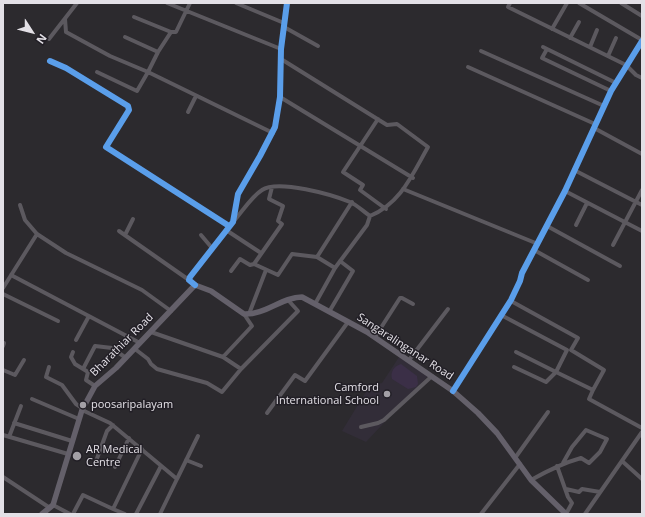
<!DOCTYPE html>
<style>
body{margin:0}
#map{position:relative;width:645px;height:517px;overflow:hidden;background:#2c2a2e;font-family:"Open Sans",sans-serif}
canvas{display:block}
.frame{position:absolute;inset:0;border:4px solid #e3e0e6;pointer-events:none}
.north{position:absolute;left:12px;top:12px;width:40px;height:40px;-webkit-text-stroke:3px #221f26;paint-order:stroke;rotate:126deg;font-size:11px;font-weight:700;line-height:16px;text-align:center;color:#e3e0e6}
.north::after{content:'';display:block;margin:auto;width:14px;height:18px;background:#e3e0e6;clip-path:polygon(50% 0,100% 100%,50% 72%,0 100%)}
</style>
<div id="map">
<canvas width="645" height="517"></canvas>
<div class="frame"></div>
<div class="north">N</div>
</div>
<script>
const g = document.querySelector('canvas').getContext('2d');
g.lineJoin = 'round';
function fill(path, color) { g.fillStyle = color; g.fill(path, 'evenodd'); }
function strokePath(path, color, width, dash) { g.strokeStyle = color; g.lineWidth = width; g.lineCap = dash ? 'butt' : 'round'; g.setLineDash(dash || []); g.stroke(path); }
function write(font, color, halo, rows, align = 'center') {
  g.font = font + ' "Open Sans",sans-serif'; g.lineWidth = 3; g.setLineDash([]); g.textBaseline = 'middle'; g.strokeStyle = halo; g.fillStyle = color; for (const [text, x, y, turn = 0] of rows) {
    g.save(); g.translate(x, y); g.rotate((+turn || 0) * Math.PI / 180); g.textAlign = isNaN(turn) ? turn : align; if (halo) g.strokeText(text, 0, 0); g.fillText(text, 0, 0); g.restore();
  }
}
fill(new Path2D(`
 M 399,357 L 428,376 L 366,442 L 342,431 L 370,385 L 382,383 Z`), '#322d38');
fill(new Path2D(`
 M 401,364 L 417,376 L 418,384 L 416,387 L 408,389 L 392,379 C 390,372 394,366 401,364 Z`), '#3b2f47');
strokePath(new Path2D(`
 M 167,3 L 281,49
 M 236,3 L 284,23
 M 510,3 L 508,7 L 626,65 L 636,75 L 642,78
 M 579,3 L 642,40
 M 621,3 L 642,16
 M 134,17 L 171,32 L 176,32 L 190,3
 M 65,19 L 66,32 L 110,56 L 148,72 L 137,91 L 97,72
 M 284,27 L 318,46
 M 552,29 L 567,3
 M 125,37 L 158,52 L 148,72 L 273,133
 M 570,38 L 579,22
 M 49,39 L 77,3
 M 543,47 L 616,83
 M 590,47 L 597,30
 M 547,49 L 542,58 L 611,91
 M 481,51 L 604,106
 M 158,52 L 171,32
 M 608,56 L 616,38
 M 281,59 L 387,125 L 397,124 L 428,147 C 412,175 401,203 370,216
 M 50,61 L 66,68 L 128,106 L 129,110 L 106,147 L 229,226
 M 468,67 L 595,124
 M 280,97 L 413,178
 M 188,112 L 196,96
 M 378,119 L 343,172 L 363,185 L 360,190 L 386,209
 M 594,128 L 642,154
 M 574,170 L 642,205
 M 272,187 L 269,199 L 283,206 L 278,221 L 282,224 L 254,264 L 278,275 L 292,254 L 317,257 L 352,202
 M 403,189 L 538,244
 M 565,191 L 642,231
 M 20,205 L 25,220 L 37,234 L 66,253 L 142,290 L 171,311
 M 233,222 C 242,212 251,197 262,190 C 278,179 333,195 350,202 C 357,205 364,212 370,216 L 367,225 L 335,268 L 315,304
 M 576,225 L 587,203
 M 547,226 L 620,266
 M 226,230 L 261,253
 M 119,231 L 189,280
 M 125,235 L 133,219
 M 201,235 L 212,248
 M 613,245 L 642,190
 M 534,250 L 588,280
 M 317,257 L 335,268
 M 231,271 L 240,259 L 250,265 L 254,264
 M 11,275 L 140,343
 M 195,285 L 189,280 L 190,277 L 233,222 L 238,194 L 260,156 L 275,127 L 280,97 L 281,49 L 287,3
 M 3,288 L 37,234
 M 3,294 L 58,321
 M 511,301 L 578,338 L 571,350 L 604,370 L 593,390
 M 329,312 L 353,271 L 340,261
 M 249,314 L 266,270
 M 501,315 L 567,350 L 556,372 L 593,390 L 589,399 L 642,428
 M 151,332 L 223,357 L 241,369
 M 375,337 L 400,298 L 402,298 L 413,304
 M 76,340 L 89,316
 M 3,346 L 4,343
 M 135,349 L 148,359 L 151,364 L 157,369 L 207,383 L 222,392 L 241,369 L 298,311 L 288,300
 M 73,352 L 71,357 L 75,364 L 88,372 L 86,380 L 95,386
 M 223,357 L 252,326 L 244,314
 M 409,360 L 448,309
 M 49,367 L 46,377 L 62,385 L 76,404 L 82,408
 M 514,367 L 546,382 L 556,372 L 516,352
 M 83,369 L 95,346 L 112,348 L 126,358
 M 3,370 L 15,375 L 24,360
 M 453,391 L 511,300 L 520,281 L 522,273 L 565,191 L 611,91 L 642,41
 M 32,399 L 79,419
 M 82,410 L 110,423 L 177,479 L 160,514
 M 267,413 L 295,375 L 305,381 L 348,322
 M 14,423 L 72,441
 M 361,427 L 378,423 L 384,420 L 432,376
 M 3,435 L 68,454
 M 9,437 L 21,406
 M 515,458 L 548,412
 M 186,460 L 201,466
 M 622,461 L 642,479
 M 95,464 L 107,431 L 113,425
 M 557,466 L 568,497 L 572,503 L 566,514
 M 115,467 L 129,438
 M 3,477 L 50,508
 M 177,479 L 198,436
 M 531,480 C 547,471 563,463 581,458 L 589,463 L 600,452 L 607,439 L 586,430 L 572,447 L 563,463
 M 566,489 L 579,492 L 582,489 L 600,492
 M 53,505 L 70,514
 M 113,509 L 125,514
 M 73,514 L 83,495 L 113,509 L 142,449
 M 136,514 L 161,466
 M 481,514 L 520,464
 M 585,514 L 642,432`), '#5c595f', 4);
strokePath(new Path2D(`
 M 42,514 L 53,505 L 82,410 L 95,386 L 116,368 L 195,285 L 211,291 L 244,314 C 265,315 282,297 302,297 L 367,332 L 453,391 L 478,413 L 497,433 L 531,480 L 566,514`), '#64606a', 5.5);
strokePath(new Path2D(`
 M 50,61 L 66,68 L 128,106 L 129,110 L 106,147 L 229,226
 M 195,285 L 189,280 L 190,277 L 233,222 L 238,194 L 260,156 L 275,127 L 280,97 L 281,49 L 287,3
 M 453,391 L 511,300 L 520,281 L 522,273 L 565,191 L 611,91 L 642,41`), '#5a9eea', 6);
for (const [x, y, r, color] of [
 [387,394,4,"#a3a0a6"],
 [83,405,4,"#a3a0a6"],
 [77,456,5,"#a3a0a6"]
]) { const dot = new Path2D(); dot.arc(x, y, r, 0, 2 * Math.PI); g.fillStyle = color; g.fill(dot); strokePath(dot, '#221f26', 1.5); }
write('11px', '#e3e0e6', '#221f26', [
 ["Bharathiar Road",122,345,-45],
 ["Sangaralinganar Road",405,347,33]
]);
write('11px', '#e3e0e6', '#221f26', [
 ["Camford",379,388,"right"],
 ["International School",379,401,"right"],
 ["poosaripalayam",91,405],
 ["AR Medical",86,450],
 ["Centre",86,463]
], 'left');
</script>
